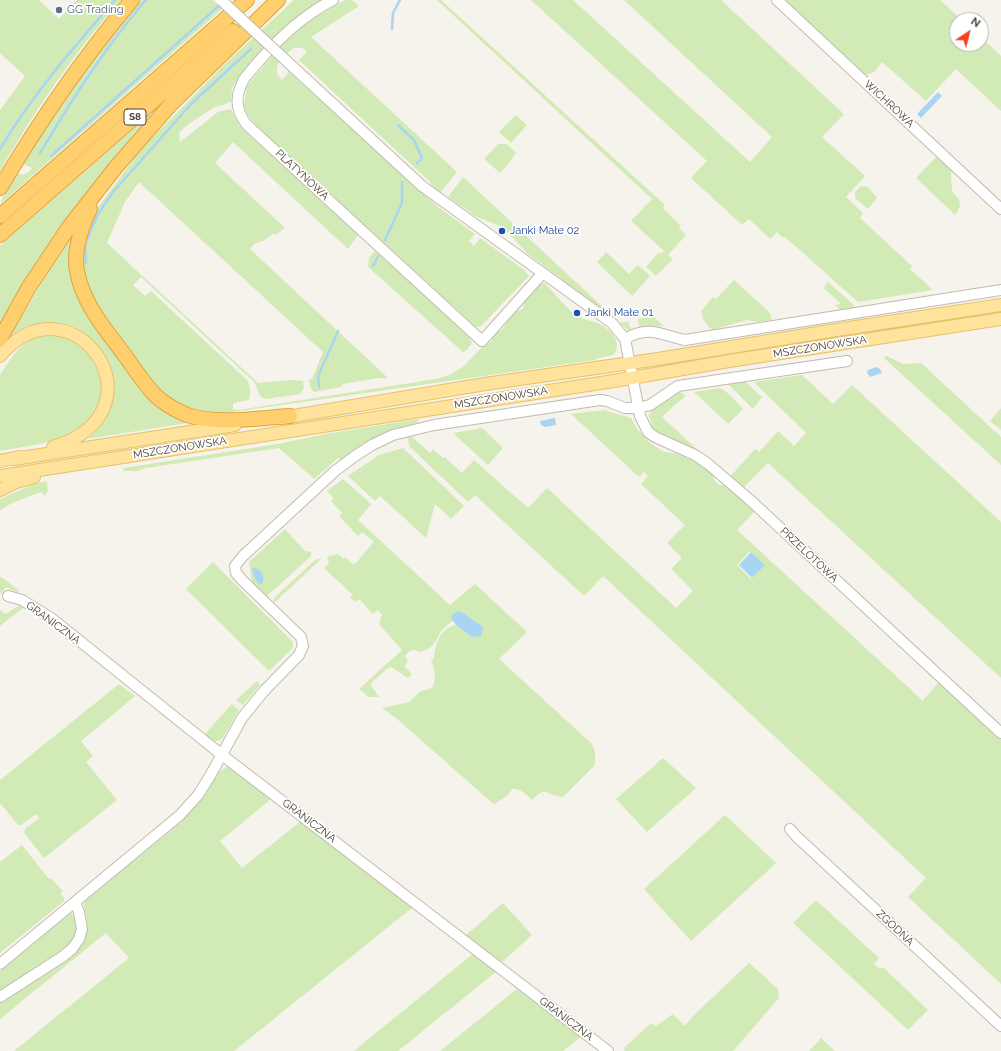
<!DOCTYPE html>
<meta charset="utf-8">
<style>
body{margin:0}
#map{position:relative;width:1001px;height:1051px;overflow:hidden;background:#f6f3ec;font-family:Raleway,sans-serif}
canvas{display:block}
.north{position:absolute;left:949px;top:12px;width:40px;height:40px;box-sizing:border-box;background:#fff;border:1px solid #b7b4b0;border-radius:50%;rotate:35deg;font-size:11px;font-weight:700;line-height:16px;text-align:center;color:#4b4439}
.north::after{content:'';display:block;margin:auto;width:14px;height:18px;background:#fc3f1d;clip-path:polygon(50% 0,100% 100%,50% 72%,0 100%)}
</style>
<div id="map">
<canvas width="1001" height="1051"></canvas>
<div class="north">N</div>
</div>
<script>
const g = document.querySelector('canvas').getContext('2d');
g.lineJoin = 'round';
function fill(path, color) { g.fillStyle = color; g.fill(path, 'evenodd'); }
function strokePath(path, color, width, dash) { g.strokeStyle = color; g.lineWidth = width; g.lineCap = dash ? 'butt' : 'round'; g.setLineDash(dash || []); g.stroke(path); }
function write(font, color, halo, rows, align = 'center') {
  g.font = font + ' Raleway,sans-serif'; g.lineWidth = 3.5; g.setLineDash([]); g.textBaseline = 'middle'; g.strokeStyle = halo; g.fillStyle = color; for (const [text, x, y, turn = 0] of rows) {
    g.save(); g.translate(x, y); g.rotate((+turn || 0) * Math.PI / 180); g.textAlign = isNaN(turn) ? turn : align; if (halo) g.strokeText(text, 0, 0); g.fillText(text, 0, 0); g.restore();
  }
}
fill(new Path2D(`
 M 0,0 L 39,0 L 59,19 L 77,0 L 121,0 C 74,53 35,110 0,171 L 0,110 L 25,76 L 0,53 Z
 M 141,0 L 213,0 L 222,9 L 0,204 L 6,190 L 16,173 C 23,176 28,174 32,168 L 23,164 L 51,116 L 121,23 Z
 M 294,0 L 323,0 L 318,3 L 281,31 L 264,47 L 265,49 L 238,78 L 232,88 L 231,101 C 226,105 219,105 213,108 C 205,113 185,126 179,133 L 180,142 L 218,112 L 231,109 L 239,126 L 358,235 L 348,249 L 233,142 L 215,163 L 285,228 L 277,234 L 273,234 L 263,241 L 254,244 L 250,249 L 388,378 L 378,378 L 343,384 L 341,387 L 314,392 C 310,389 310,385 309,380 L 312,379 L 323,352 L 139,182 L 125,202 L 107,243 L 258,383 L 291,380 L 303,381 L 304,388 L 300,394 L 266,399 C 256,397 259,388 254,382 L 141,277 L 133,285 L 145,296 L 151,291 L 247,380 C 250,386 251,394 249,400 L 233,403 L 233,409 L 238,410 L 436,379 L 449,375 L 463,367 L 484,345 L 488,344 L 492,341 L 493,336 L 504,328 L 506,322 L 516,311 L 521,310 L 523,308 L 524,302 L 539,285 L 544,283 L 547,284 L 546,285 C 556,294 564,306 574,314 C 581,320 592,320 600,324 C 611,330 624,344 613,355 L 599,358 L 595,360 L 233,412 L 218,412 L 215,414 L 190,410 L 160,392 L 91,297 L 83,269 L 83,246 L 96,210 L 141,149 L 224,65 Z
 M 345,0 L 352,0 L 359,6 L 311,37 L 457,172 L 441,192 L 434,188 L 429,181 L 299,60 L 307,52 L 302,48 L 294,48 C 283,55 269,68 282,80 L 289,72 L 437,206 L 475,234 L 469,241 L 474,246 L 480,238 L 523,269 L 529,276 L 481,326 L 478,327 L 475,326 L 260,129 L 247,114 L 244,105 L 247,86 L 286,39 L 303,24 Z
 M 437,0 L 441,0 L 665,205 L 663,208 L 681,226 L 679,228 L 686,235 L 668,255 L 673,259 L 656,276 L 646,267 L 659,252 L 661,254 L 664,251 L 631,221 L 652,199 Z
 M 531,0 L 573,0 L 750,162 L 772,137 L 624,0 L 721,0 L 844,114 L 822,137 L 865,176 L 846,197 L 863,213 L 860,218 L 912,266 L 910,269 L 933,290 L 858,302 L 785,237 L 782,237 L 777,232 L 770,239 L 749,219 L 742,225 L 691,178 L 707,161 Z
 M 780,0 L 940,0 L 962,20 L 957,20 L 957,44 L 981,44 L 981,37 L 1001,56 L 1001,111 L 956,69 L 926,101 L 882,62 C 879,65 876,71 872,73 C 868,75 865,74 861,76 Z
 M 153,112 C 96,178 42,246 0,323 L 0,246 Z
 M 516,115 L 527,125 L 511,143 L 499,132 Z
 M 498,144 L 507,144 L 516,153 L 508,164 L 500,173 L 484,159 Z
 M 939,154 L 953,168 L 951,172 L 952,191 L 959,199 L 960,207 L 955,215 L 916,178 Z
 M 463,177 L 620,323 L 628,321 L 631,330 L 628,330 L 620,323 L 560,281 L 562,279 L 528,254 L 506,230 L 500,226 L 477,217 L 448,197 Z
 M 861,186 L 868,187 L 877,198 L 868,209 L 856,199 L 855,196 L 855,192 Z
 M 73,236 L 69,255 L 133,379 L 194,422 L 87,439 C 100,429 111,415 113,398 C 118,366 95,328 61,323 C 56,322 50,323 45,323 C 32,324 22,327 11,335 L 44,279 Z
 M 375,251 L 468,335 L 472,343 L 467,350 L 463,352 L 368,267 L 369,258 Z
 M 606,252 L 629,274 L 638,265 L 650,276 L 632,296 L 597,262 Z
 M 734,280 L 766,309 L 770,313 L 772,320 L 757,322 L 747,320 L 712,330 C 706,324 702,319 701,311 L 713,297 L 716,299 Z
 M 828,282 L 854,305 L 855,308 L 841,310 L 835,305 L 841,304 L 824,288 Z
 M 653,316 L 664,326 L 639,327 L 638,319 Z
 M 50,335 L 60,336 L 73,340 L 93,359 L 101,380 L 100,402 L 89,421 L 64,438 L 40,444 L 0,451 L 0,375 L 14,354 L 23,345 L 34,338 Z
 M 887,356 L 903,364 L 921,363 L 1001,437 L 1001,465 L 883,357 Z
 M 802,375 L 833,404 L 852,385 L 1001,522 L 1001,678 L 768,463 L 743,488 L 728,479 L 755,449 L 759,452 L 778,431 L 794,446 L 806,433 L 754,382 Z
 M 743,380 L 762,397 L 753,409 L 727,383 Z
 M 720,388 L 729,394 L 743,409 L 728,424 L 694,392 Z
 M 678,392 L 682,393 L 686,396 L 676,404 L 662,417 L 701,453 L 663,435 L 651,427 L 652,423 L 648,415 L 651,413 L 650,411 L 671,396 Z
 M 1001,408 L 1001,430 L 990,421 Z
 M 604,410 L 631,418 L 639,432 L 640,431 L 649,442 L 662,451 L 677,454 L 709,468 C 713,472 712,477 716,482 C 720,487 725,484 730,487 C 739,493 748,503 756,510 L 737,530 L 920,698 L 922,701 L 940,681 L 994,731 L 995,735 L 1001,739 L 1001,984 L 908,897 L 926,878 L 603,576 L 584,596 L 475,495 L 468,502 L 409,446 L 408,437 L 411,436 L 430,453 L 433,449 L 443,458 L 445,457 L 462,473 L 474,460 L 528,508 L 547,488 L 676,608 L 693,591 L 671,569 L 682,558 L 667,543 L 685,525 L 641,484 L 648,476 L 644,472 L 639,477 L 571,414 ZM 750,551 L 764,565 L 751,579 L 737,565 Z
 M 419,419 L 417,423 L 390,431 L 362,444 L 342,460 L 338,458 L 314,479 L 279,448 L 146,468 L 138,471 L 124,471 L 123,468 L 278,444 L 325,434 Z
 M 482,428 L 503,448 L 488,465 L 454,434 L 454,433 Z
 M 403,448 L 464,506 L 451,519 L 435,504 L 426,538 L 380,496 L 375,501 L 348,476 L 379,455 Z
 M 343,479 L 371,504 L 358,520 L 450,605 L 475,584 L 527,632 L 499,659 L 591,743 C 596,749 596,759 594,766 L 563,797 C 546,796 547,784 532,800 C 526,794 521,788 512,789 C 509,795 501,800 494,804 L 490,801 L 396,718 L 382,708 L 410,702 L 419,692 L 432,688 C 437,678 435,670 431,661 L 434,658 C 436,643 439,629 456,625 L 472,637 L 481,636 L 481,626 L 466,616 L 451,618 L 453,621 C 450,623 446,626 443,629 C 433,641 438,647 419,652 C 413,648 409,650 405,656 L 408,662 L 404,666 L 412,674 L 408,678 L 391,667 L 388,668 L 370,684 L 379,697 L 369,697 L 359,689 L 402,650 L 379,624 L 382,615 L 378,610 L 373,614 L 359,599 L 355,602 L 350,597 L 353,595 L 324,568 L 329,563 L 327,557 L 338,554 L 344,559 L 345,557 L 354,565 L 374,542 L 362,532 L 358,536 L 339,516 L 342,513 L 331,501 L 334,498 L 327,491 Z
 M 47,481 L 48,491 L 45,496 L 41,492 L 12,503 L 0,510 L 0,499 L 2,498 L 34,484 Z
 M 285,529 L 305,551 L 311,552 L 311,556 L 267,596 L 252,582 L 249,562 Z
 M 322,558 L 274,603 L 273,601 L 275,597 L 315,560 Z
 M 213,562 L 293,642 L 293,648 L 269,671 L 186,589 Z
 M 0,576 L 20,591 L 16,592 L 6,587 L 1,594 L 0,593 Z
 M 20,605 L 23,608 L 0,626 L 0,610 L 6,614 Z
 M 257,681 L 260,685 L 243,705 L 236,700 Z
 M 119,684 L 135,696 L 81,741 L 93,756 L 86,762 L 117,800 L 44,858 L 24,833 L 25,829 L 39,818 L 36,814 L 21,825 L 18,825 L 0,803 L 0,780 Z
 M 232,704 L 239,710 L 222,739 L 214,742 L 204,735 Z
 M 663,758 L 696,788 L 647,832 L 616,799 Z
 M 226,767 L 232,769 L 271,799 L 220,841 L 242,868 L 300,822 L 413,907 L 234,1051 L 14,1051 L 129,958 L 106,933 L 0,1019 L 0,1001 L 73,955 C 82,945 89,934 87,920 C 86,913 82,908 85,901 L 180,823 L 199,800 L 219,772 Z
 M 725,815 L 776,863 L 691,941 L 644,889 Z
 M 22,845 L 49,879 L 51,878 L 63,891 L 60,894 L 64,898 L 64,901 L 0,953 L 0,862 Z
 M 816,900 L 879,958 L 874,964 L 879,968 L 884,968 L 928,1010 L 908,1030 L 793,923 Z
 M 503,903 L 532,935 L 502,962 L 466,935 Z
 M 71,913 C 77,919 79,931 75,938 C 64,956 19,980 0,993 L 0,971 Z
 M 474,953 L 497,971 L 398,1051 L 354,1051 Z
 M 749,963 L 778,989 L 779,998 L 733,1051 L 625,1051 L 623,1049 L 651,1023 L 656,1026 L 673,1014 L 685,1026 L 692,1017 Z
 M 517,989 L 582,1036 L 563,1051 L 440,1051 Z
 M 821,1038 L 835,1051 L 809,1051 Z`), '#d2eab5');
fill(new Path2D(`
 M 938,92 L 942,96 L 921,118 L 917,114 Z
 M 876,367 L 880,369 L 882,373 L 870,377 L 867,373 L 868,370 Z
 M 555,418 L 556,425 L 545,427 L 541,425 L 540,421 Z
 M 751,552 L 765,565 L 752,578 L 739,565 Z
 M 254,568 C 262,569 266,577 262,584 L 259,584 C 255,580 253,575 252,569 Z
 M 456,612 L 461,612 L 482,626 L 483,629 L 481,636 L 472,637 L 456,625 L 451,618 L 453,614 Z`), '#a9d4f2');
strokePath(new Path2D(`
 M 392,29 L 393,13 L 400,0
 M 398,125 L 414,140 L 422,158 L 417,163
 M 0,149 C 32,95 74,47 115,0
 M 40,153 C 72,100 105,47 146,0
 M 51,156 L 222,3
 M 385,240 L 402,203 L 402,182
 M 86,263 L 85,244 L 98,214 L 113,192 L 192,103 L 251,49
 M 373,266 L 378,256
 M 319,387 L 318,376 L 338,331`), '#a9d4f2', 2.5);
const minor = new Path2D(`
 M 333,0 C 299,17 267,50 244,79 C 235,96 235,108 246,124 L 482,341 L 542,274
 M 777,0 L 1001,209
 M 293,67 L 422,186 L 612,323 L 625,339 L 640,416 L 648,432 L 655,437 L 695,455 L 707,463 L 749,499 L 1001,733
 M 625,339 C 649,325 661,335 685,340 L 1001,290
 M 8,596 L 22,600 L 51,618 L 222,755 L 608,1051
 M 790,829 L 797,837 L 1001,1026
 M 0,964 L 180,815 L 198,795 L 210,776 L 242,718 L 264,691 L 299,655 L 303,646 L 301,637 L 242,580 L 236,573 L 235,566 L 243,556 L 335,471 L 355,456 L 372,445 L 393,435 L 434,425 L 600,400 L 607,401 L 625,408 L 638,408 L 650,405 L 678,386 L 847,361
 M 0,997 L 62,957 L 72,949 L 79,939 L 82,929 L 79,912 L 75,903`);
const major = new Path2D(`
 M 0,356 C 72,271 171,411 53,447
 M 281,418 L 485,384 L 658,359 L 836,330 L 1001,305
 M 14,459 L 235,425
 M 0,461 L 20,457
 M 0,476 L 620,380 L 729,361 L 1001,319
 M 0,490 L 16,482 L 34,477`);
const highway = new Path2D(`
 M 0,188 C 39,122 82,59 132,0
 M 90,209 C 81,228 73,250 77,271 C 83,305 107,331 126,357 C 135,370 144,383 154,394 C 163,403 175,410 187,415 C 217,425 259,418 290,416
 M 0,216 L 247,0
 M 0,235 L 233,31
 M 0,339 L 29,287 L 69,227 L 116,167 L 171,104 L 278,0`);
strokePath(minor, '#c2bbae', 12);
strokePath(major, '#e6c16a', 14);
strokePath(highway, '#e0a43c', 16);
strokePath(minor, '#fff', 10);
strokePath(major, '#ffe39c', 12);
strokePath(highway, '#ffcf6e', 14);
const minorBridge = new Path2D(`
 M 221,0 L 293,67`);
strokePath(minorBridge, '#c2bbae', 12, []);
strokePath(minorBridge, '#fff', 10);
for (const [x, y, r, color] of [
 [59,10,4,"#5c6f8a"],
 [502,231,4,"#1a4fb4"],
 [577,313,4,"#1a4fb4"]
]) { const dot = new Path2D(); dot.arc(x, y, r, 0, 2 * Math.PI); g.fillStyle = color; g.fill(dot); strokePath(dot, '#fff', 1.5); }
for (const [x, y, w] of [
 [135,117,22]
]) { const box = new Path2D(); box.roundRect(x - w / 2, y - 8, w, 16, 3); g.fillStyle = '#fff'; g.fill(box); strokePath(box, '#4b4439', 1); }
write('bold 10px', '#4b4439', null, [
 ["S8",135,117]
]);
write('11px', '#4e5e75', '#fff', [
 ["GG Trading",67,10]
], 'left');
write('11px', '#4b4439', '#fff', [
 ["WICHROWA",889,104,43],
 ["PLATYNOWA",302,175,43],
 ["MSZCZONOWSKA",820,347,-9],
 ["MSZCZONOWSKA",501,398,-9],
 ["MSZCZONOWSKA",180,448,-9],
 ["PRZELOTOWA",809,555,43],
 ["GRANICZNA",53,623,36],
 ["GRANICZNA",309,821,37],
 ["ZGODNA",895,928,43],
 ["GRANICZNA",566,1019,37]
]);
write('11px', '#164399', '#fff', [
 ["Janki Małe 02",510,231],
 ["Janki Małe 01",585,313]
], 'left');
</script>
